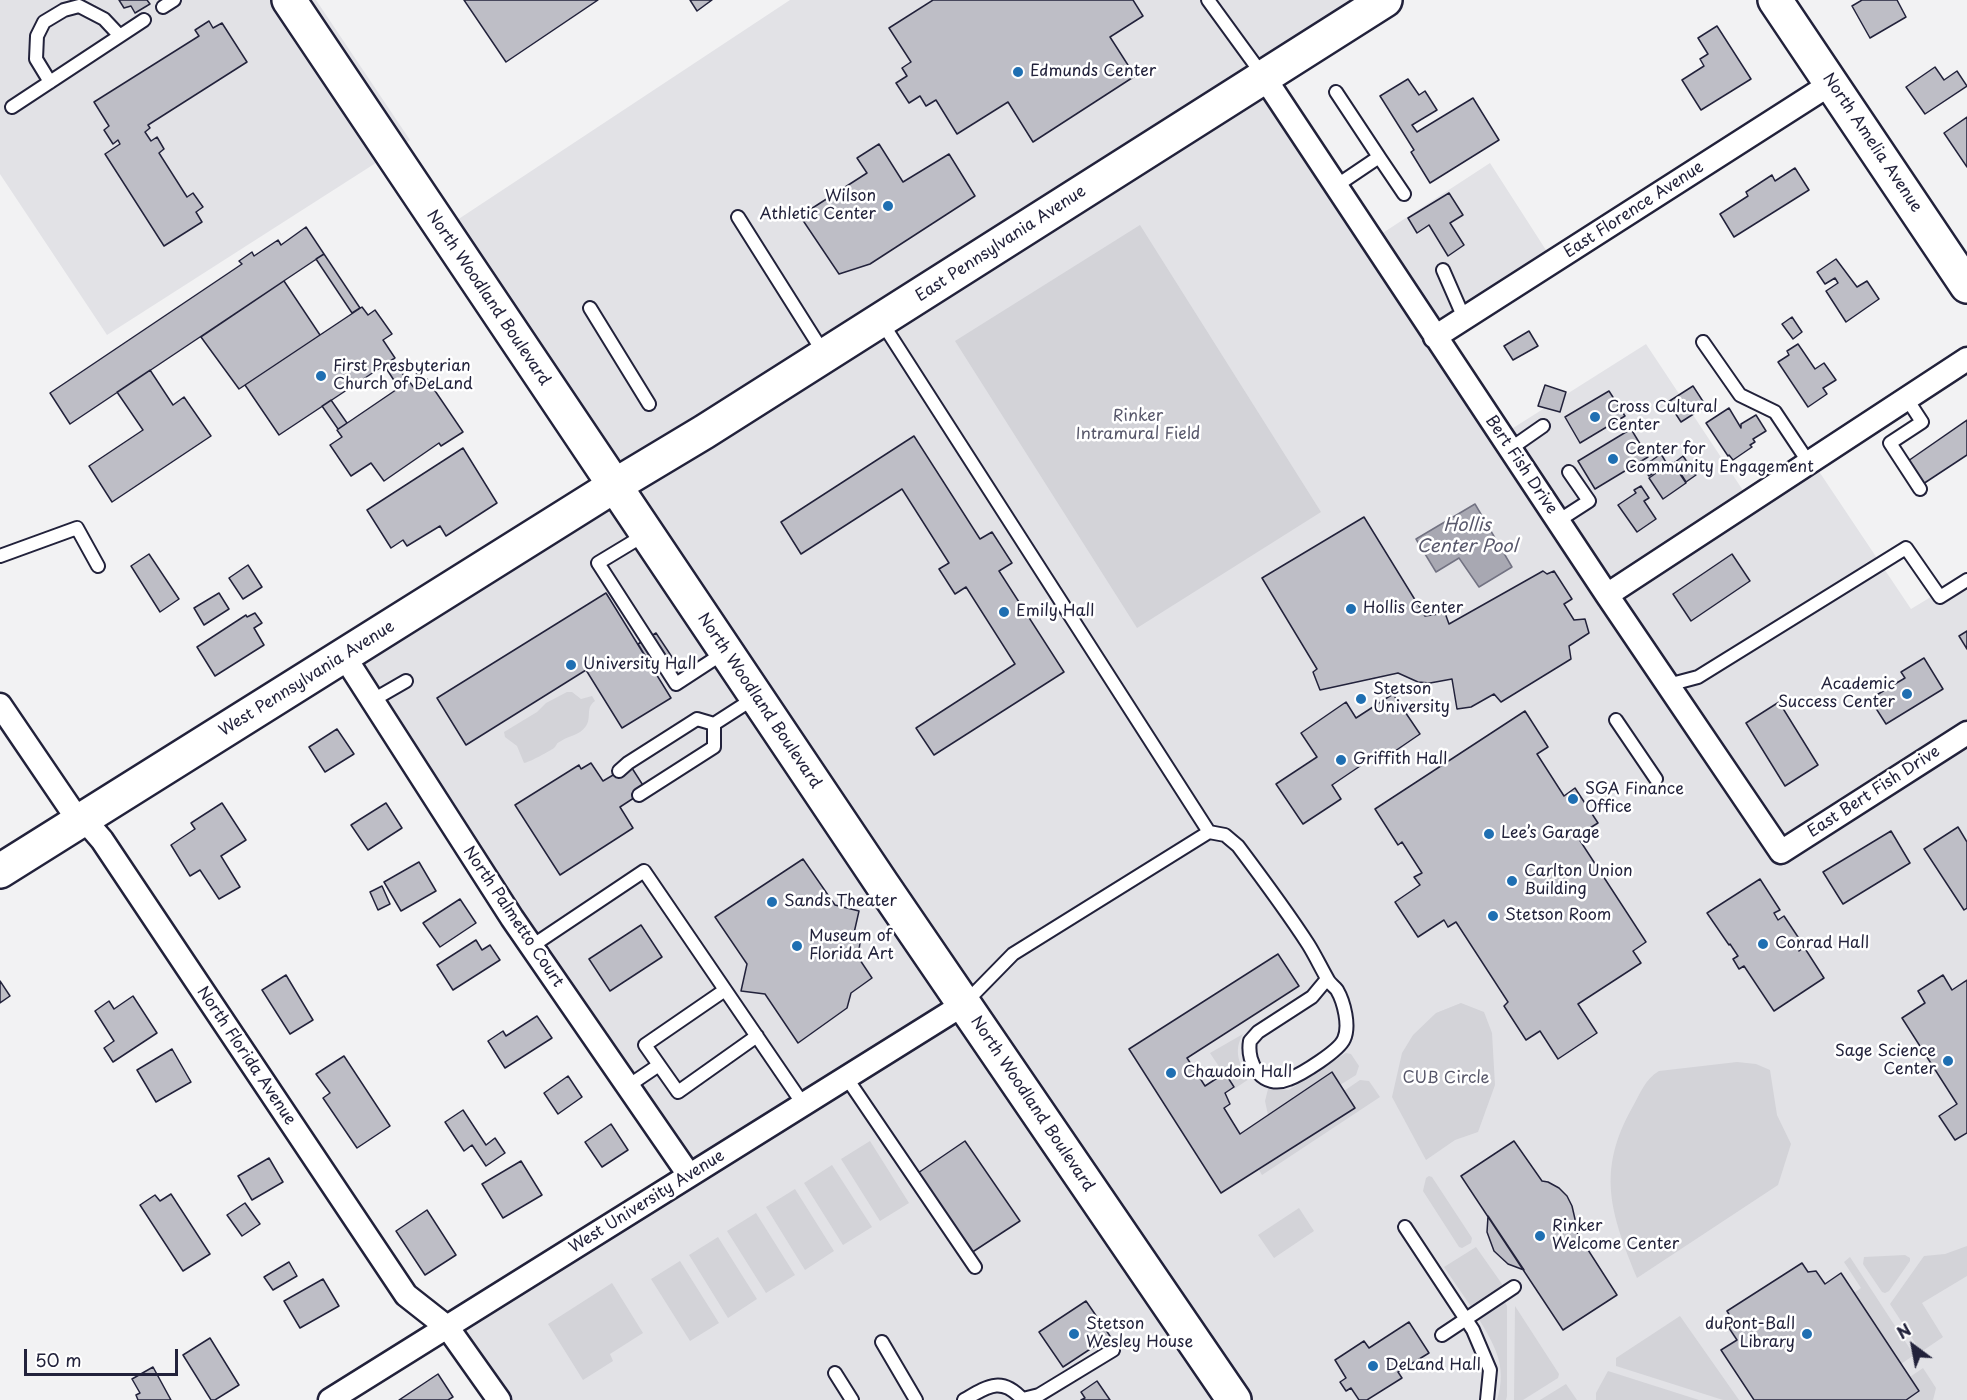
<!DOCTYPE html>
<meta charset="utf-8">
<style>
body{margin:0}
#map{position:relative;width:1967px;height:1400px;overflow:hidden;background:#f2f2f3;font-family:"Playpen Sans",sans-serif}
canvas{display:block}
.north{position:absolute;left:1883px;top:1316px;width:60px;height:60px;-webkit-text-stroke:4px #fff;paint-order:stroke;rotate:328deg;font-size:16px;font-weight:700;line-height:24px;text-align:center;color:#22223b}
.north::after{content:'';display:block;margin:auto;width:21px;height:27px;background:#22223b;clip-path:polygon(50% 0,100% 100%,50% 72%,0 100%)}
.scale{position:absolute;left:24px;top:1349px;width:154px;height:27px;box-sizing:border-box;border:3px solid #22223b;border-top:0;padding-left:8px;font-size:18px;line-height:21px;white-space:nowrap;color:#22223b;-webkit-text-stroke:4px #fff;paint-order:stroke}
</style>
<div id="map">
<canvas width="1967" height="1400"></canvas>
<div class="north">N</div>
<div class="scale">50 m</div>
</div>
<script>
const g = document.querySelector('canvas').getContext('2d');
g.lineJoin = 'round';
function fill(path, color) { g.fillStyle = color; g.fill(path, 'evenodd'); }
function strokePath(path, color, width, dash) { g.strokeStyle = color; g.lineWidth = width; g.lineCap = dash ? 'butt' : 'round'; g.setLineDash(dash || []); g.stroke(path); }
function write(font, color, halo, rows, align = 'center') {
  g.font = font + ' "Playpen Sans",sans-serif'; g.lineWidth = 5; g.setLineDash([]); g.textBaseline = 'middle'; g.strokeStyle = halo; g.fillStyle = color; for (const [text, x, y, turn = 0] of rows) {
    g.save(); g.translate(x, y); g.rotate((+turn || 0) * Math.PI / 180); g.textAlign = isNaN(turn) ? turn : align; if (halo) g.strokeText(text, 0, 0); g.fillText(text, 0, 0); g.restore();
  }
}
fill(new Path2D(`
 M 0,0 L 276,0 L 382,159 L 107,335 L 0,174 Z
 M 301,0 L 316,0 L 410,140 L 400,147 Z
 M 790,0 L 1385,0 L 1264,77 L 1372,240 L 1490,163 L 1553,261 L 1436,337 L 1502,435 L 1646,344 L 1750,501 L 1812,461 L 1911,609 L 1967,575 L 1967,1400 L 499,1400 L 448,1328 L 689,1174 L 344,656 L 614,486 L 442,230 Z`), '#e2e2e6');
fill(new Path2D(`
 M 1140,225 L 1321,512 L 1137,628 L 955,341 Z
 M 567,692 L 572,692 L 581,699 L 592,696 L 595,701 C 585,708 592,717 586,726 C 579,736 570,735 561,741 C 554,745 559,743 554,748 C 550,751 528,763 524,763 L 517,746 L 505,737 L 504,732 L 537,712 L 546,703 Z
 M 1461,1003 L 1484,1012 L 1492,1033 L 1495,1085 L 1478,1132 L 1455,1140 L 1426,1160 L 1392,1097 L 1402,1053 L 1413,1035 L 1436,1013 Z
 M 1243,1034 C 1233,1051 1239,1064 1249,1079 L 1234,1089 L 1210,1053 Z
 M 1346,1053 L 1351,1054 L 1359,1066 L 1356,1075 L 1340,1085 L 1331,1072 L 1268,1115 L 1265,1101 L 1268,1089 L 1289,1090 Z
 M 1737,1062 L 1756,1064 L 1770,1070 L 1777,1115 L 1791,1144 L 1778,1185 L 1637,1278 C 1611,1214 1596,1172 1632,1108 C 1640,1094 1645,1079 1659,1071 Z
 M 1360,1080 L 1369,1081 L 1380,1097 L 1262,1175 L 1259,1170 L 1354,1108 L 1344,1091 Z
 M 870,1141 L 909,1203 L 880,1221 L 841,1159 Z
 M 832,1165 L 872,1227 L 843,1245 L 804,1183 Z
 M 1429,1176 L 1432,1177 L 1472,1238 L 1471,1243 L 1462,1248 L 1459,1247 L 1423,1191 L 1426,1178 Z
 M 795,1189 L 834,1251 L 805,1270 L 766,1207 Z
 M 1299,1208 L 1314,1231 L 1274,1258 L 1258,1235 Z
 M 756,1213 L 795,1275 L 766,1293 L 727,1231 Z
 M 718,1237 L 757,1299 L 728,1318 L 689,1255 Z
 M 1967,1246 L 1967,1276 L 1922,1303 L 1943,1337 L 1921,1352 L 1890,1304 L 1924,1256 L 1945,1254 Z
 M 1476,1247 L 1502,1284 L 1500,1290 L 1472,1308 L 1444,1267 Z
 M 1905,1255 L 1910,1258 L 1910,1261 L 1889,1291 L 1885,1293 L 1882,1292 L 1863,1264 L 1864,1257 Z
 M 1850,1257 L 1914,1355 L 1901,1364 L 1854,1293 L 1861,1288 L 1844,1262 Z
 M 680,1261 L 719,1323 L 690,1341 L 651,1279 Z
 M 612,1283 L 643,1333 L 610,1354 L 613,1361 L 583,1380 L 548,1324 Z
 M 1504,1300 L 1507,1306 L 1507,1396 L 1506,1400 L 1497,1400 C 1508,1366 1494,1344 1477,1316 Z
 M 1515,1306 L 1559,1374 L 1558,1378 L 1523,1400 L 1514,1400 Z
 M 1680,1316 L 1739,1400 L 1723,1400 L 1616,1366 L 1616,1358 Z
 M 1923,1368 L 1936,1388 L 1933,1400 L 1906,1400 L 1919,1391 L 1910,1377 Z
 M 1608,1371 L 1699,1400 L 1596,1400 L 1596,1393 Z
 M 1566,1384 L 1577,1400 L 1540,1400 Z`), '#d3d3d8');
const water = new Path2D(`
 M 1475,504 L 1512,567 L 1479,587 L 1459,558 L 1436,572 L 1416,539 Z`);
fill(water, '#a8a8b2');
strokePath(water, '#727282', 1.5);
const building = new Path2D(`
 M 119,0 L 147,0 L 150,4 L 135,13 L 131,6 L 124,8 Z
 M 464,0 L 598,0 L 506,62 Z
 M 690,0 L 712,0 L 697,11 Z
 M 933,0 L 1133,0 L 1143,16 L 1110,37 L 1135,76 L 1033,142 L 1008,102 L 957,134 L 936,100 L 926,106 L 920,96 L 909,103 L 896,83 L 907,76 L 902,68 L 911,62 L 889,28 Z
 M 1862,0 L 1897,0 L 1906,17 L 1870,38 L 1852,6 Z
 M 209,21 L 213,28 L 222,23 L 247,62 L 148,125 L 150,128 L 145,132 L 151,141 L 157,137 L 164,149 L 159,153 L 187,197 L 193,193 L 203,207 L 196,212 L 202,222 L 164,246 L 105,154 L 120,144 L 118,140 L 113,144 L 104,130 L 109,126 L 94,102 L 199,36 L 195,30 Z
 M 1717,26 L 1751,79 L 1701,110 L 1682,80 L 1704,66 L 1700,59 L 1708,54 L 1698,38 Z
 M 1935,67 L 1944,80 L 1957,71 L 1967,86 L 1925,114 L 1906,87 Z
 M 1408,79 L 1419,95 L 1425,91 L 1437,110 L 1412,125 L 1417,132 L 1473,98 L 1499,140 L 1430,183 L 1411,152 L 1414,150 L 1380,96 Z
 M 1967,117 L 1967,167 L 1944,133 Z
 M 879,144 L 903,182 L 949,154 L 975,196 L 870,264 L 839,274 L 800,216 L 867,173 L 857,158 Z
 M 1795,168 L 1809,190 L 1734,237 L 1720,214 L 1748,196 L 1746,192 L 1772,175 L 1775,181 Z
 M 1449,193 L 1463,215 L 1450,223 L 1464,245 L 1448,256 L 1429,225 L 1417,233 L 1408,218 Z
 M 306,227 L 324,254 L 70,424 L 50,393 L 242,264 L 239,261 L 252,252 L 254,256 L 278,240 L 281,245 Z
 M 324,254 L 360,308 L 352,313 L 316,259 Z
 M 1836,259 L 1857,287 L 1867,281 L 1879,299 L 1846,322 L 1826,291 L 1838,283 L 1835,278 L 1825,284 L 1817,272 Z
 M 284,281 L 320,335 L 239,389 L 201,337 Z
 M 362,307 L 368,315 L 375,310 L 392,334 L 383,340 L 395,358 L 279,435 L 245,385 Z
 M 1792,317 L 1802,332 L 1793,339 L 1782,324 Z
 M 1529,331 L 1538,346 L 1513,360 L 1504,346 Z
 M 1798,344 L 1815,369 L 1824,363 L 1836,380 L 1823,388 L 1827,394 L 1808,407 L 1778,362 L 1789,355 L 1787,351 Z
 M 393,359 L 408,382 L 399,388 L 384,365 Z
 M 150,370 L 173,405 L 184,397 L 211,436 L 112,502 L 89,466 L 143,430 L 117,392 Z
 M 427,379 L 463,432 L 441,446 L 439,443 L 384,481 L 371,463 L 351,476 L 330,445 L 342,437 L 337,430 L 409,381 L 414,388 Z
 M 1545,385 L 1566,392 L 1560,412 L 1538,406 Z
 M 1693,386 L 1706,406 L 1681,422 L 1668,402 Z
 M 1609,391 L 1625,416 L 1580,443 L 1565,417 Z
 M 331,400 L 347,423 L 338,429 L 322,406 Z
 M 1729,408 L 1741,428 L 1741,424 L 1756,415 L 1766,431 L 1753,439 L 1755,442 L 1750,445 L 1752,447 L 1733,460 L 1729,455 L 1728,456 L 1706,423 Z
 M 1967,420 L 1967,455 L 1923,484 L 1908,461 Z
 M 1631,429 L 1648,457 L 1595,489 L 1578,461 Z
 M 914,436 L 980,539 L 992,532 L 1012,563 L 999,571 L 1064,672 L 934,755 L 916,728 L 1015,664 L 966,587 L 955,594 L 939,569 L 949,563 L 902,489 L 801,554 L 781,522 Z
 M 463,448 L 497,503 L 446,536 L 440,526 L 407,546 L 403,540 L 391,548 L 367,510 Z
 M 1661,454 L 1667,464 L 1649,476 L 1642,467 Z
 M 1683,456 L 1696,475 L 1686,482 L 1674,463 Z
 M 1672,462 L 1686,483 L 1663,499 L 1649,478 Z
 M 1641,486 L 1649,498 L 1644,501 L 1656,519 L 1637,532 L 1618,505 L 1636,493 L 1634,490 Z
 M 1364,517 L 1425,616 L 1445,613 L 1449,624 L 1543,571 L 1547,574 L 1554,571 L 1572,599 L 1564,604 L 1574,620 L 1585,619 L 1589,633 L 1569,646 L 1571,659 L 1501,702 L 1494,694 L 1471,707 L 1457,709 L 1452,679 L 1430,683 L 1418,682 L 1398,673 L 1320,690 L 1313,672 L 1317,669 L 1262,578 Z
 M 149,554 L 179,599 L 160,612 L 131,566 Z
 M 1732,554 L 1750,581 L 1691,621 L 1673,594 Z
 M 248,565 L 262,587 L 243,599 L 229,578 Z
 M 219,593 L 229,609 L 204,625 L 194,608 Z
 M 606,593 L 671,698 L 622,728 L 586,670 L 466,745 L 437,698 Z
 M 255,613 L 262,623 L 254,628 L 264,645 L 215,676 L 197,647 L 246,615 L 247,617 Z
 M 1967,631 L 1967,649 L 1959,636 Z
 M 656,633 L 674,660 L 655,672 L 638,644 Z
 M 1924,658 L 1943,689 L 1886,724 L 1870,699 L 1905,678 L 1901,672 Z
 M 1393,694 L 1420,734 L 1379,762 L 1375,756 L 1332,785 L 1341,799 L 1303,824 L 1276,784 L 1317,757 L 1301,733 L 1346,702 L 1356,718 Z
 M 1779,702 L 1818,765 L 1785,786 L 1746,723 Z
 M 1525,711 L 1548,747 L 1537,754 L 1564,796 L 1575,788 L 1598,823 L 1577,836 L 1646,942 L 1633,951 L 1641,963 L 1578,1004 L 1597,1033 L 1558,1059 L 1540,1031 L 1526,1040 L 1504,1006 L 1508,1002 L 1456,922 L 1448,927 L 1444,920 L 1418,937 L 1395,902 L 1420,885 L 1414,877 L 1422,873 L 1402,842 L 1398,845 L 1375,809 Z
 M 337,729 L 354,754 L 325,772 L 309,747 Z
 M 591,763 L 603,781 L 630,765 L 646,790 L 620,807 L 633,828 L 560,875 L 515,805 L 579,765 L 581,769 Z
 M 222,803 L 246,840 L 221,856 L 240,887 L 219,899 L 200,870 L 190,876 L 171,845 L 195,829 L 191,823 Z
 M 386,803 L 402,828 L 368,850 L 351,825 Z
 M 1958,827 L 1967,842 L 1967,908 L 1964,910 L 1924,849 Z
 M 1891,831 L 1910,863 L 1843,904 L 1823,872 Z
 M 803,859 L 835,905 L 859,911 L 854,933 L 861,936 L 858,957 L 872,978 L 851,993 L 847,1008 L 798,1043 L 765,994 L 741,991 L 747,964 L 715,917 Z
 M 419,862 L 436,891 L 401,911 L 384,882 Z
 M 1760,879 L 1780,910 L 1774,913 L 1778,920 L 1784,916 L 1800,940 L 1794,944 L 1799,951 L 1804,947 L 1824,978 L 1774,1011 L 1744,966 L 1739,969 L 1733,959 L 1738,956 L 1730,944 L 1729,945 L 1707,913 Z
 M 382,886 L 390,904 L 378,910 L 370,892 Z
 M 460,899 L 476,923 L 440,947 L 423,923 Z
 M 641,925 L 662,957 L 610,991 L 589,959 Z
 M 476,940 L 482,950 L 490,945 L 500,960 L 453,990 L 437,965 Z
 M 1278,954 L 1299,986 L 1187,1058 L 1205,1086 L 1225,1073 L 1234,1087 L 1225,1093 L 1230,1104 L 1224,1108 L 1240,1134 L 1332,1072 L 1355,1108 L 1221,1193 L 1129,1049 Z
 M 286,975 L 313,1020 L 290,1034 L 262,990 Z
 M 1943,975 L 1952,990 L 1967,980 L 1967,1133 L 1955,1140 L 1939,1116 L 1957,1104 L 1902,1018 L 1925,1003 L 1918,991 Z
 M 0,981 L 10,996 L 0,1003 Z
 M 133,996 L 157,1033 L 113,1062 L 104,1048 L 114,1041 L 95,1011 L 109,1001 L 114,1009 Z
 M 537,1016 L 552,1038 L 505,1068 L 488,1041 L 503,1031 L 506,1036 Z
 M 172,1049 L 191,1082 L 156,1102 L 137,1070 Z
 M 344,1056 L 390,1126 L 357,1148 L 323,1098 L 330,1093 L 316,1074 Z
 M 568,1076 L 582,1097 L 558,1114 L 544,1093 Z
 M 463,1110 L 486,1145 L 495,1138 L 505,1153 L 486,1166 L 472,1145 L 464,1151 L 445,1122 Z
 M 611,1124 L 628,1150 L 602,1167 L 585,1142 Z
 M 965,1141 L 1020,1221 L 971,1253 L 918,1173 Z
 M 1514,1141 L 1542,1181 L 1548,1182 L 1559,1188 L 1567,1196 L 1572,1206 L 1575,1219 L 1574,1228 L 1617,1295 L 1563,1330 L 1461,1176 Z
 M 269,1158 L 283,1182 L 252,1200 L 238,1176 Z
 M 521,1161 L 542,1195 L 503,1218 L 482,1184 Z
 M 171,1194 L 210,1254 L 183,1271 L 140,1205 L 155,1195 L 160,1201 Z
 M 245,1203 L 260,1224 L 242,1236 L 227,1215 Z
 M 427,1210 L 456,1255 L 425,1275 L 396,1231 Z
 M 1488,1216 L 1524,1270 L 1508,1264 L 1494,1251 L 1487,1232 Z
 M 289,1262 L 297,1276 L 273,1290 L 264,1277 Z
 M 1802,1263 L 1808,1272 L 1816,1271 L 1825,1284 L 1841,1273 L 1919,1391 L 1906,1400 L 1754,1400 L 1721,1350 L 1737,1340 L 1729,1328 L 1733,1321 L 1727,1311 Z
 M 323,1279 L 339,1306 L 300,1328 L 284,1301 Z
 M 1086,1301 L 1110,1336 L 1063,1367 L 1039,1332 Z
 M 1409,1322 L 1429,1353 L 1398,1372 L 1402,1378 L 1367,1400 L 1359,1400 L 1351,1388 L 1346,1391 L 1340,1382 L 1346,1378 L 1335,1360 L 1364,1341 L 1369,1348 Z
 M 210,1338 L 239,1385 L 215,1400 L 211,1400 L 183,1355 Z
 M 153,1367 L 171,1400 L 138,1400 L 136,1395 L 140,1393 L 132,1379 Z
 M 438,1374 L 453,1397 L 448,1400 L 399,1400 Z
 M 1097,1381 L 1110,1400 L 1081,1400 L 1085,1398 L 1081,1392 Z`);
fill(building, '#bebec6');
strokePath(building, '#22223b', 1.5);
const lane = new Path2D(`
 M 1208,0 L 1264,77
 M 163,7 L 174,0
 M 50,82 L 36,59 L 37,36 L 44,22 L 64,10 L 79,6 L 104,19 L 120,36
 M 12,107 L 144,20
 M 1379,157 L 1404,194
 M 1336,186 L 1379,157 L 1336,92
 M 738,217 L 825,355
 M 1443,270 L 1464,318
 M 590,308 L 649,404
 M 881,321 L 1209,832 L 1013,954 L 965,1003
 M 1703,342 L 1740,395 L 1775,412 L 1809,463
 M 1907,399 L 1922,422 L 1890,443 L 1920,489
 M 1510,449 L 1543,426
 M 1558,521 L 1589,501 L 1569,472
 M 646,534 L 598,563 L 676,684 L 725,652
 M 0,556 L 77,528 L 98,566
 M 1668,685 L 1698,677 L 1906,548 L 1940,597 L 1967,580
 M 373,700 L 406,681
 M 1616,720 L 1656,779
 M 619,771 L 628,763 L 697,719 L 714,724 L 756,697
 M 639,795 L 714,747 L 714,724
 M 1209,832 L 1225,835 L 1238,846 C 1262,878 1286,910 1308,944 C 1315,955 1321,968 1328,980 C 1330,984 1334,986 1337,990 C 1344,1002 1350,1026 1344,1039 C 1339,1051 1302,1074 1289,1079 C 1263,1090 1246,1064 1250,1041 L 1258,1032 L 1312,997 L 1327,979
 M 532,946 L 644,871 L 803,1104
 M 659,1065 L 678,1092 L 757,1036
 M 846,1077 L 975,1267
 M 628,1086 L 659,1065 L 645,1045 L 725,990
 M 1405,1227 L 1473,1330 L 1490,1370 L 1487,1400
 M 1442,1335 L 1514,1287
 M 882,1342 L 916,1400
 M 835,1373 L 852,1400
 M 1023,1399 L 1039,1395 L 1113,1350
 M 964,1400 C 988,1386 1002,1376 1023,1400`);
const street = new Path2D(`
 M 1264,77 L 1607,595 L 1781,852 L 1967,733
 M 1435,337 L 1832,83
 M 1607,595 L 1967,359
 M 344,656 L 512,918 L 689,1175
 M 0,705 L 72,811 L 83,818 L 102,840 L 406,1295 L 448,1328 L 499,1400
 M 330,1400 L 964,1004`);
const secondary = new Path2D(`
 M 1775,0 L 1967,286
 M 0,871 L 614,486 L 704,432 L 1385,0`);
const primary = new Path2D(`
 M 289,0 L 882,884 L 1234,1400`);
strokePath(lane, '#22223b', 16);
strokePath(street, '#22223b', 27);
strokePath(secondary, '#22223b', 38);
strokePath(primary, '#22223b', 38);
strokePath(lane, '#fff', 12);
strokePath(street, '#fff', 22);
strokePath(secondary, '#fff', 33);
strokePath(primary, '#fff', 33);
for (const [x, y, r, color] of [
 [1018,72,6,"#1f6fb2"],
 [888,206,6,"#1f6fb2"],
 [321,376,6,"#1f6fb2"],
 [1595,417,6,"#1f6fb2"],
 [1613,459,6,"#1f6fb2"],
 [1351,609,6,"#1f6fb2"],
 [1004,612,6,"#1f6fb2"],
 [571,665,6,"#1f6fb2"],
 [1907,694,6,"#1f6fb2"],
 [1361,699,6,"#1f6fb2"],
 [1341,760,6,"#1f6fb2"],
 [1573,799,6,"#1f6fb2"],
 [1489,834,6,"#1f6fb2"],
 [1512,881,6,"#1f6fb2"],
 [772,902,6,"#1f6fb2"],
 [1493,916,6,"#1f6fb2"],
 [1763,944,6,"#1f6fb2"],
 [797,946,6,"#1f6fb2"],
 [1948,1061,6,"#1f6fb2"],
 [1171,1073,6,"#1f6fb2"],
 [1540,1236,6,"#1f6fb2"],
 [1074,1334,6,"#1f6fb2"],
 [1807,1334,6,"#1f6fb2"],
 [1373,1366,6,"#1f6fb2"]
]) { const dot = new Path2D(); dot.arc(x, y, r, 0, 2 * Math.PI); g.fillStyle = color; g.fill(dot); strokePath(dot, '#fff', 2); }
write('16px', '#22223b', '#fff', [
 ["Edmunds Center",1030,72],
 ["Wilson",876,197,"right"],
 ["Athletic Center",876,215,"right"],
 ["First Presbyterian",333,367],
 ["Church of DeLand",333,385],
 ["Cross Cultural",1607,408],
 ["Center",1607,426],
 ["Center for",1625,450],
 ["Community Engagement",1625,468],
 ["Hollis Center",1363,609],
 ["Emily Hall",1016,612],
 ["University Hall",583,665],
 ["Academic",1895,685,"right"],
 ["Success Center",1895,703,"right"],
 ["Stetson",1373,690],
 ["University",1373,708],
 ["Griffith Hall",1353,760],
 ["SGA Finance",1585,790],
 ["Office",1585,808],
 ["Lee’s Garage",1501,834],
 ["Carlton Union",1524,872],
 ["Building",1524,890],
 ["Sands Theater",784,902],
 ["Stetson Room",1505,916],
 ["Museum of",809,937],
 ["Florida Art",809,955],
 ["Conrad Hall",1775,944],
 ["Sage Science",1936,1052,"right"],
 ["Center",1936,1070,"right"],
 ["Chaudoin Hall",1183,1073],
 ["Rinker",1552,1227],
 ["Welcome Center",1552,1245],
 ["Stetson",1086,1325],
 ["Wesley House",1086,1343],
 ["duPont-Ball",1795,1325,"right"],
 ["Library",1795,1343,"right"],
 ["DeLand Hall",1385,1366]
], 'left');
write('16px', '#22223b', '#fff', [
 ["North Amelia Avenue",1872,143,56],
 ["East Florence Avenue",1634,210,-33],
 ["East Pennsylvania Avenue",1001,244,-33],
 ["North Woodland Boulevard",488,298,56],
 ["Bert Fish Drive",1521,465,56],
 ["West Pennsylvania Avenue",307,679,-32],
 ["North Woodland Boulevard",759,701,56],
 ["East Bert Fish Drive",1874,792,-33],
 ["North Palmetto Court",513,917,56],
 ["North Florida Avenue",246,1056,56],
 ["North Woodland Boulevard",1032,1104,56],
 ["West University Avenue",647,1202,-32]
]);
write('16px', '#57576a', '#fff', [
 ["Rinker",1138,417],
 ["Intramural Field",1138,435],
 ["CUB Circle",1446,1079]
]);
write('italic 18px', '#58586b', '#fff', [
 ["Hollis",1467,526],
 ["Center Pool",1467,547]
]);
</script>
